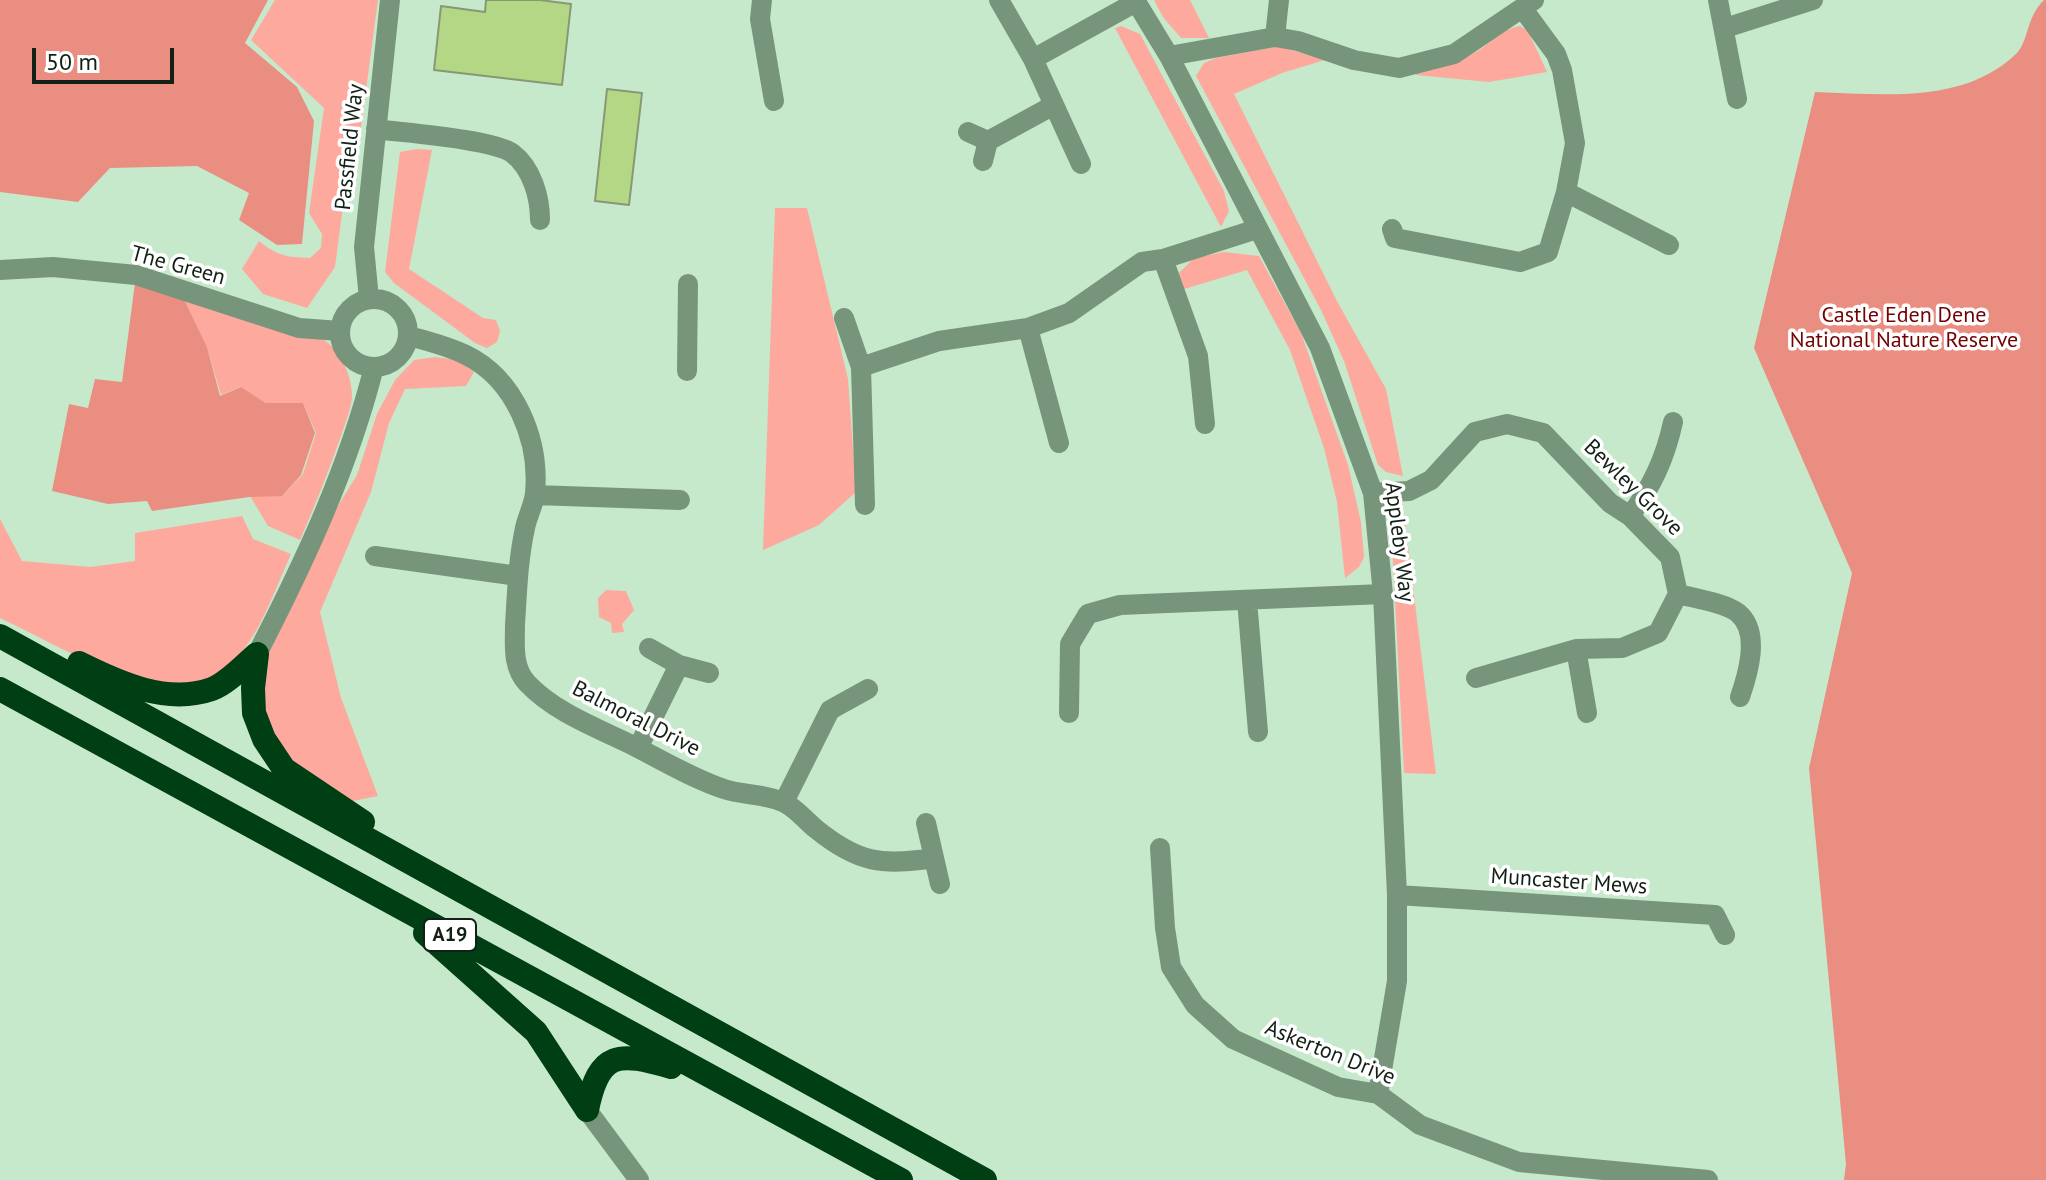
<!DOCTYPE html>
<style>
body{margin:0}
#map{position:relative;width:2046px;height:1180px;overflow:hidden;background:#c7e9cb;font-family:"PT Sans",sans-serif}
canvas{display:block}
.scale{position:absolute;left:32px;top:48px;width:142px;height:36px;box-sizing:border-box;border:4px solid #132015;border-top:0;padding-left:10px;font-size:24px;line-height:28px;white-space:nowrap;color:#132015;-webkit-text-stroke:6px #fff;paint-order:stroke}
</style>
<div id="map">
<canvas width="2046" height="1180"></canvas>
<div class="scale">50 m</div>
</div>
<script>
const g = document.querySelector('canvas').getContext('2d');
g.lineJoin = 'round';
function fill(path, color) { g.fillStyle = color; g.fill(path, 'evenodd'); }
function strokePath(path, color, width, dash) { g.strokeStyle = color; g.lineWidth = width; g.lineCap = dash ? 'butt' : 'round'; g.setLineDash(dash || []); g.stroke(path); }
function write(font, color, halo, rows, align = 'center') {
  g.font = font + ' "PT Sans",sans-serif'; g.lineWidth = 7; g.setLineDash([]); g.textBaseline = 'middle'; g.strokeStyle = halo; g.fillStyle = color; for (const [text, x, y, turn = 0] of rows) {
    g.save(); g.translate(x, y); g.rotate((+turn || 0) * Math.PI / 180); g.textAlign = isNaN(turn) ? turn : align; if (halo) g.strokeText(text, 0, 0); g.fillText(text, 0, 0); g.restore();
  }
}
fill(new Path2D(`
 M 275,0 L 378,0 L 358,150 L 347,176 L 335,267 L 307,308 L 263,294 L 242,269 L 259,241 C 278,256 286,257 310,258 L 321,248 L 322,234 L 309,213 L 324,108 L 251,40 Z
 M 1154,0 L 1190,0 L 1209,38 L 1181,38 L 1163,17 Z
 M 1121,26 L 1140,34 L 1224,191 L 1229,211 L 1221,227 L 1115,28 Z
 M 1520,26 L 1528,31 L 1547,72 L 1489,82 L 1416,75 L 1415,72 C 1435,66 1457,63 1476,52 C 1491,43 1502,29 1520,26 Z
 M 1279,46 L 1325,60 L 1282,73 L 1234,94 L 1338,303 L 1386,389 L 1403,476 L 1386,472 L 1378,465 L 1344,361 L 1321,310 L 1196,76 L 1204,63 L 1216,58 Z
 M 417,149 L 432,150 L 409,269 L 483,318 L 496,320 L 500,331 L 497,342 L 487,348 L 475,343 L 394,283 L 385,272 L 400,152 Z
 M 775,208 L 807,208 L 848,379 L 856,492 L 819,525 L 763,550 Z
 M 1224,252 L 1259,256 L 1301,333 L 1348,465 L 1361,522 L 1364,557 L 1359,567 L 1345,578 L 1337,502 L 1324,448 L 1290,350 L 1247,270 L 1181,290 L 1179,273 L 1194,258 Z
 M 183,297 L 321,338 C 338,347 352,374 352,395 C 352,408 345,423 341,436 C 329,471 315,505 300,540 L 268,526 L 250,496 L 283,495 L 303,474 L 316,433 L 303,403 L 268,404 L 240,387 L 221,395 L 207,347 Z
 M 435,357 L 458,360 L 474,372 L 466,386 L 405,389 L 389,423 L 371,492 L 320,612 L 341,698 L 378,796 L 353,801 L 291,765 L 267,719 L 259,686 L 265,658 L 336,509 L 357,475 L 377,414 L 395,380 L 414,360 Z
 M 1403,506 L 1436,774 L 1404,773 L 1391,523 L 1393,514 Z
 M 242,516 L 253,539 L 291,554 C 277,585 262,628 241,653 C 225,672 196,689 171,686 C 115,681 51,642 0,618 L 0,519 L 22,561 L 90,567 L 135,561 L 135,533 Z
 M 606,590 L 626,591 L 634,610 L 622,624 L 624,632 L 612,633 L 611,623 L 599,617 L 598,598 Z`), '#fda99e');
fill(new Path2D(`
 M 0,0 L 268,0 L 245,43 L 297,87 L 314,121 L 302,244 L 277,245 L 239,220 L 249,193 L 197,166 L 110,168 L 78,202 L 0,192 Z
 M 2044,0 L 2046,0 L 2046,1180 L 1844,1180 L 1846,1164 L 1809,768 L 1852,573 L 1754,348 L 1815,92 C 1883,94 1962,105 2016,54 C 2029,41 2026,17 2044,0 Z
 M 135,283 L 183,297 L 207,347 L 220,396 L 241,387 L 266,403 L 303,403 L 315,433 L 301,475 L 282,496 L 249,497 L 152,511 L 147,501 L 108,504 L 52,491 L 69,404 L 88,408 L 95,379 L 122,382 Z`), '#eb8e82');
const building = new Path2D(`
 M 486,0 L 540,0 L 571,4 L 562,85 L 434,70 L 441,6 L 485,12 Z
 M 607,89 L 642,93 L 629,205 L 595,201 Z`);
fill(building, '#b3d785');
strokePath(building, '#879874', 2);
strokePath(new Path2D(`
 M 762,0 L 760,19 L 774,101
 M 999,0 L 1033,59 L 1081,164
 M 1135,0 L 1169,56 L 1320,348 L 1373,493 L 1383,594 L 1397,895 L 1397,981 L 1378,1094
 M 1718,0 L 1737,99
 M 1725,28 L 1813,0
 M 1275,37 L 1279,0
 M 1169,56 L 1275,37 L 1298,41 L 1354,60 L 1399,68 L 1454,54 L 1534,0
 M 1033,59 L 1136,2
 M 376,129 C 405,133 491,139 512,153 C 532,168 540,197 540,220
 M 968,132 L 988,141
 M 983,161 L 988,141 L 1054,105
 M 1566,192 L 1669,245
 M 1392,229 L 1395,238 L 1520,262 L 1548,252 L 1566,192 L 1575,143 L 1562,70 L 1556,54 L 1523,9
 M 1163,259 L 1198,356 L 1205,424
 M 0,270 L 53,267 L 136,275 L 299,328 L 340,331
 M340 333a34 34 0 1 1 68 0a34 34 0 1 1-68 0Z
 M 369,299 L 364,247 L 390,0
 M 844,318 L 861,367
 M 1028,328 L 1059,443
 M 409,336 C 428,341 448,346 466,355 C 515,379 540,440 535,493 C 534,505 527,517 525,528 C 518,560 517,593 515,625 C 515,644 512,667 527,683 C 555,713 600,729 636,747 C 665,762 694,779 724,789 C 742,795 765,794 783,802 C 795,807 806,821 816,829 C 858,863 882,866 934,858
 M 687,371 L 688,284
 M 1373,493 L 1409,491 L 1431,480 L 1475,432 L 1507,424 L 1543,433 L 1610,503 L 1630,516 L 1670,557 L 1678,594 L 1658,633 L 1622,648 L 1576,649 L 1476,678
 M 535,495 L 680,500
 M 865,505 L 861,367 L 939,341 L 1028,328 L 1069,313 L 1142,262 L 1163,259 L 1257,229
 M 1630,516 C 1652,486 1665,459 1673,422
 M 375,556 L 518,576
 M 1678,594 C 1693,598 1726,603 1738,613 C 1761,632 1748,674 1740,697
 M 1247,600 L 1258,732
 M 649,648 L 679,665 L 709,673
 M 1576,649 L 1587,713
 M 257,654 C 305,561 348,469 374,367
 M 1069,713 L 1070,644 L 1088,614 L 1120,605 L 1383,594
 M 638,748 L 679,665
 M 784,802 L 830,710 L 868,689
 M 926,823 L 940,884
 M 1160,848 L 1165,928 L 1171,967 L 1195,1005 L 1233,1039 L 1338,1087 L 1378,1094 L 1420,1125 L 1519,1162 L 1708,1180
 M 1397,895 L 1715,915 L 1725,935
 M 587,1110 L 639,1180`), '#77957a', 20);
strokePath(new Path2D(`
 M 0,636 L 985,1180
 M 257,654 L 253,688 L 254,713 L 264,739 L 284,769 L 363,822
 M 79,663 C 119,683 167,705 212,689 C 228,683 244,665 257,654
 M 0,689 L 901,1180
 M 425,933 L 536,1032 L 587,1110
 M 587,1110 C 599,1050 619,1052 671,1067`), '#003e14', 24);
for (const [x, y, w] of [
 [450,935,52]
]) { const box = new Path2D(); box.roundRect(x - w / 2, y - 16, w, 32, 6); g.fillStyle = '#fff'; g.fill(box); strokePath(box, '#132015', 2); }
write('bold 20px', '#132015', null, [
 ["A19",450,935]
]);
write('22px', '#132015', '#fff', [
 ["Passfield Way",350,147,-84],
 ["The Green",178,266,15],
 ["Bewley Grove",1633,488,44],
 ["Appleby Way",1399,542,83],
 ["Balmoral Drive",636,719,27],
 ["Muncaster Mews",1569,882,4],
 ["Askerton Drive",1330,1053,22]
]);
write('22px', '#730002', '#fff', [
 ["Castle Eden Dene",1904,316],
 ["National Nature Reserve",1904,341]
]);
</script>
